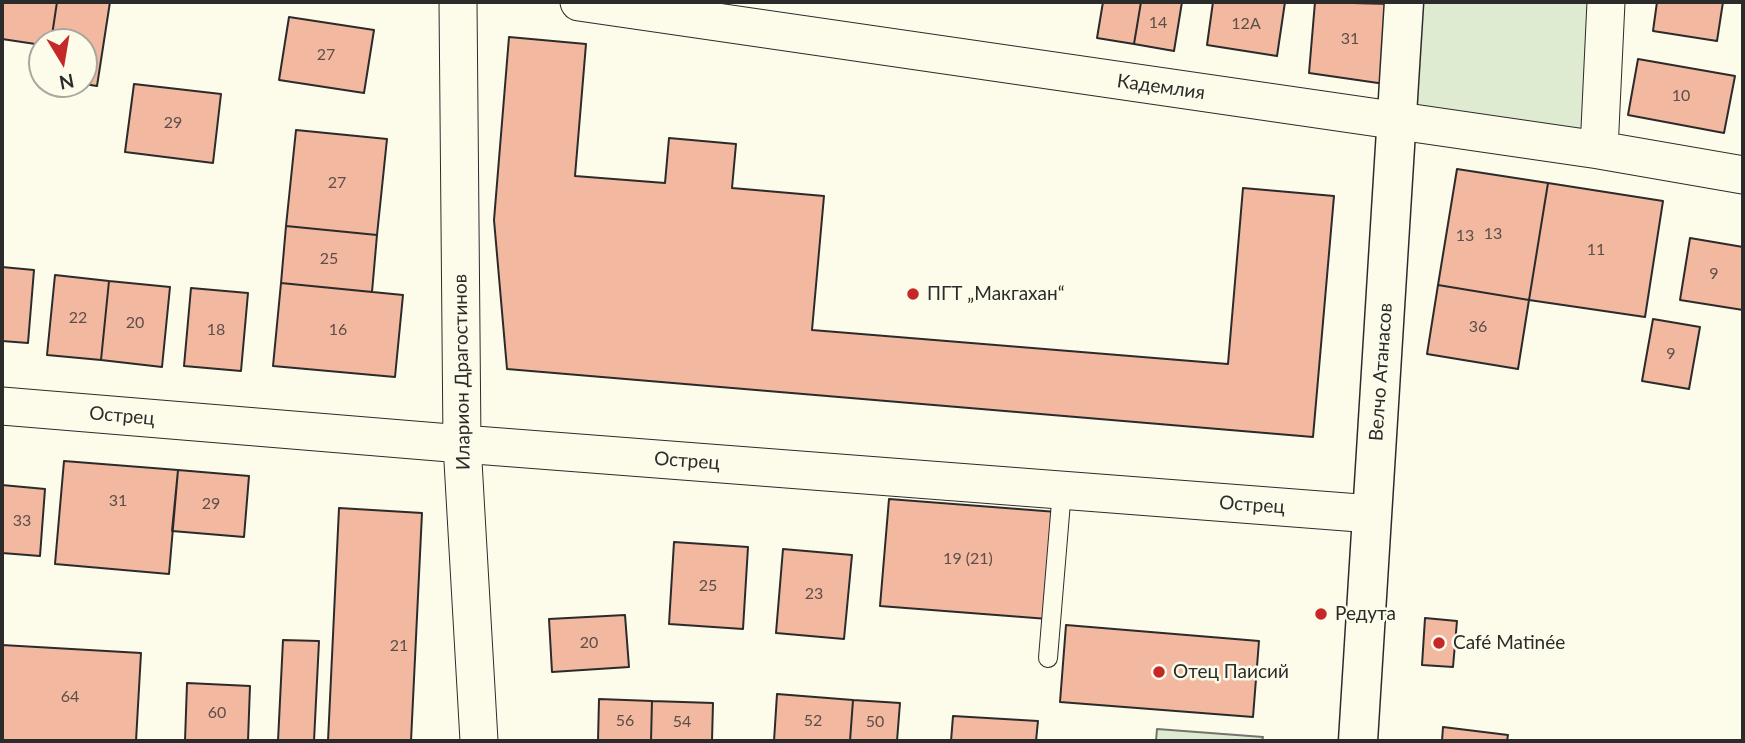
<!DOCTYPE html>
<meta charset="utf-8">
<style>
body{margin:0}
#map{position:relative;width:1745px;height:743px;overflow:hidden;background:#fdfbea;font-family:Lato,sans-serif}
canvas{display:block}
.frame{position:absolute;inset:0;border:4px solid #2b2b2b;pointer-events:none}
.north{position:absolute;left:28px;top:28px;width:70px;height:70px;box-sizing:border-box;background:#fdfbea;border:2px solid #a9a89e;border-radius:50%;rotate:169deg;font-size:19px;font-weight:700;line-height:28px;text-align:center;color:#2b2b2b}
.north::after{content:'';display:block;margin:auto;width:24px;height:32px;background:#c62828;clip-path:polygon(50% 0,100% 100%,50% 72%,0 100%)}
</style>
<div id="map">
<canvas width="1745" height="743"></canvas>
<div class="frame"></div>
<div class="north">N</div>
</div>
<script>
const g = document.querySelector('canvas').getContext('2d');
g.lineJoin = 'round';
function fill(path, color) { g.fillStyle = color; g.fill(path, 'evenodd'); }
function strokePath(path, color, width, dash) { g.strokeStyle = color; g.lineWidth = width; g.lineCap = dash ? 'butt' : 'round'; g.setLineDash(dash || []); g.stroke(path); }
function write(font, color, halo, rows, align = 'center') {
  g.font = font + ' Lato,sans-serif'; g.lineWidth = 5; g.setLineDash([]); g.textBaseline = 'middle'; g.strokeStyle = halo; g.fillStyle = color; for (const [text, x, y, turn = 0] of rows) {
    g.save(); g.translate(x, y); g.rotate((+turn || 0) * Math.PI / 180); g.textAlign = isNaN(turn) ? turn : align; if (halo) g.strokeText(text, 0, 0); g.fillText(text, 0, 0); g.restore();
  }
}
const green = new Path2D(`
 M 1404,2 L 1605,2 L 1599,150 L 1397,122 Z
 M 1157,729 L 1263,737 L 1262,741 L 1156,741 Z`);
fill(green, '#deebd1');
strokePath(green, '#74746e', 2);
const building = new Path2D(`
 M 2,2 L 57,2 L 51,42 L 42,42 L 42,45 L 2,39 Z
 M 57,2 L 110,2 L 97,86 L 84,84 L 84,42 L 51,42 Z
 M 1103,2 L 1141,2 L 1134,44 L 1097,38 Z
 M 1141,2 L 1182,2 L 1174,51 L 1134,44 Z
 M 1213,2 L 1285,2 L 1277,56 L 1207,45 Z
 M 1315,2 L 1391,4 L 1385,84 L 1309,73 Z
 M 1657,2 L 1723,2 L 1717,41 L 1653,31 Z
 M 289,17 L 374,30 L 364,93 L 279,80 Z
 M 509,37 L 586,44 L 575,176 L 665,183 L 669,138 L 736,144 L 732,188 L 824,196 L 812,330 L 1228,364 L 1243,188 L 1334,196 L 1313,437 L 507,369 L 494,220 Z
 M 1638,59 L 1735,76 L 1724,133 L 1628,115 Z
 M 134,84 L 221,94 L 213,163 L 125,152 Z
 M 296,130 L 387,139 L 377,235 L 286,226 Z
 M 1457,169 L 1548,183 L 1529,300 L 1438,285 Z
 M 1548,183 L 1663,201 L 1645,317 L 1529,300 Z
 M 286,226 L 377,235 L 372,292 L 281,283 Z
 M 1690,238 L 1743,247 L 1743,310 L 1680,300 Z
 M 2,267 L 34,270 L 28,343 L 2,341 Z
 M 55,275 L 109,281 L 101,360 L 47,355 Z
 M 109,281 L 170,287 L 162,367 L 101,360 Z
 M 281,283 L 403,295 L 395,377 L 273,366 Z
 M 1438,285 L 1529,300 L 1518,369 L 1427,354 Z
 M 191,288 L 248,293 L 241,371 L 184,366 Z
 M 1653,319 L 1700,327 L 1689,389 L 1642,381 Z
 M 64,461 L 178,470 L 169,574 L 55,564 Z
 M 178,470 L 249,476 L 244,537 L 172,531 Z
 M 2,485 L 45,489 L 40,556 L 2,553 Z
 M 889,499 L 1057,512 L 1048,619 L 880,606 Z
 M 339,508 L 422,513 L 411,741 L 328,741 Z
 M 674,542 L 748,547 L 743,629 L 669,624 Z
 M 783,549 L 852,555 L 844,639 L 776,633 Z
 M 625,615 L 629,667 L 552,672 L 549,619 Z
 M 1425,618 L 1457,621 L 1453,667 L 1422,665 Z
 M 1066,625 L 1259,641 L 1253,717 L 1060,702 Z
 M 283,640 L 319,641 L 314,741 L 278,741 Z
 M 2,645 L 141,653 L 136,741 L 2,741 Z
 M 187,683 L 250,686 L 248,741 L 185,741 Z
 M 777,694 L 853,700 L 850,741 L 774,741 Z
 M 599,699 L 652,701 L 651,741 L 598,741 Z
 M 853,700 L 900,703 L 897,741 L 850,741 Z
 M 652,701 L 713,703 L 712,741 L 651,741 Z
 M 953,716 L 1038,721 L 1036,741 L 951,741 Z
 M 1443,727 L 1508,735 L 1507,741 L 1442,741 Z`);
fill(building, '#f2b8a0');
strokePath(building, '#2b2b2b', 2);
const lane = new Path2D(`
 M 1048,658 L 1062,490`);
const street = new Path2D(`
 M 458,2 L 462,444 L 479,741
 M 579,2 L 1599,150 L 1743,175
 M 1599,150 L 1606,2
 M 2,406 L 462,444 L 1372,514`);
const secondary = new Path2D(`
 M 1358,741 L 1404,2`);
strokePath(lane, '#2b2b2b', 20);
strokePath(street, '#2b2b2b', 39);
strokePath(secondary, '#2b2b2b', 41);
strokePath(lane, '#fdfbea', 18);
strokePath(street, '#fdfbea', 37);
strokePath(secondary, '#fdfbea', 38);
for (const [x, y, r, color] of [
 [913,294,7,"#c62828"],
 [1321,614,7,"#c62828"],
 [1439,643,7,"#c62828"],
 [1159,672,7,"#c62828"]
]) { const dot = new Path2D(); dot.arc(x, y, r, 0, 2 * Math.PI); g.fillStyle = color; g.fill(dot); strokePath(dot, '#fdfbea', 2.5); }
write('16px', '#5d4e48', null, [
 ["14",1158,23],
 ["12А",1246,24],
 ["31",1350,39],
 ["27",326,55],
 ["10",1681,96],
 ["29",173,123],
 ["27",337,183],
 ["13",1493,234],
 ["13",1465,236],
 ["11",1596,250],
 ["25",329,259],
 ["9",1714,274],
 ["22",78,318],
 ["20",135,323],
 ["36",1478,327],
 ["18",216,330],
 ["16",338,330],
 ["9",1671,354],
 ["31",118,501],
 ["29",211,504],
 ["33",22,521],
 ["19 (21)",968,559],
 ["25",708,586],
 ["23",814,594],
 ["20",589,643],
 ["21",399,646],
 ["64",70,697],
 ["60",217,713],
 ["56",625,721],
 ["52",813,721],
 ["54",682,722],
 ["50",875,722]
]);
write('19px', '#2b2b2b', '#fdfbea', [
 ["Кадемлия",1161,87,8],
 ["Иларион Драгостинов",462,372,-91],
 ["Велчо Атанасов",1381,372,-86],
 ["Острец",122,416,5],
 ["Острец",687,461,4],
 ["Острец",1252,505,4]
]);
write('19px', '#2b2b2b', '#fdfbea', [
 ["ПГТ „Макгахан“",927,294],
 ["Редута",1335,614],
 ["Café Matinée",1453,643],
 ["Отец Паисий",1173,672]
], 'left');
</script>
